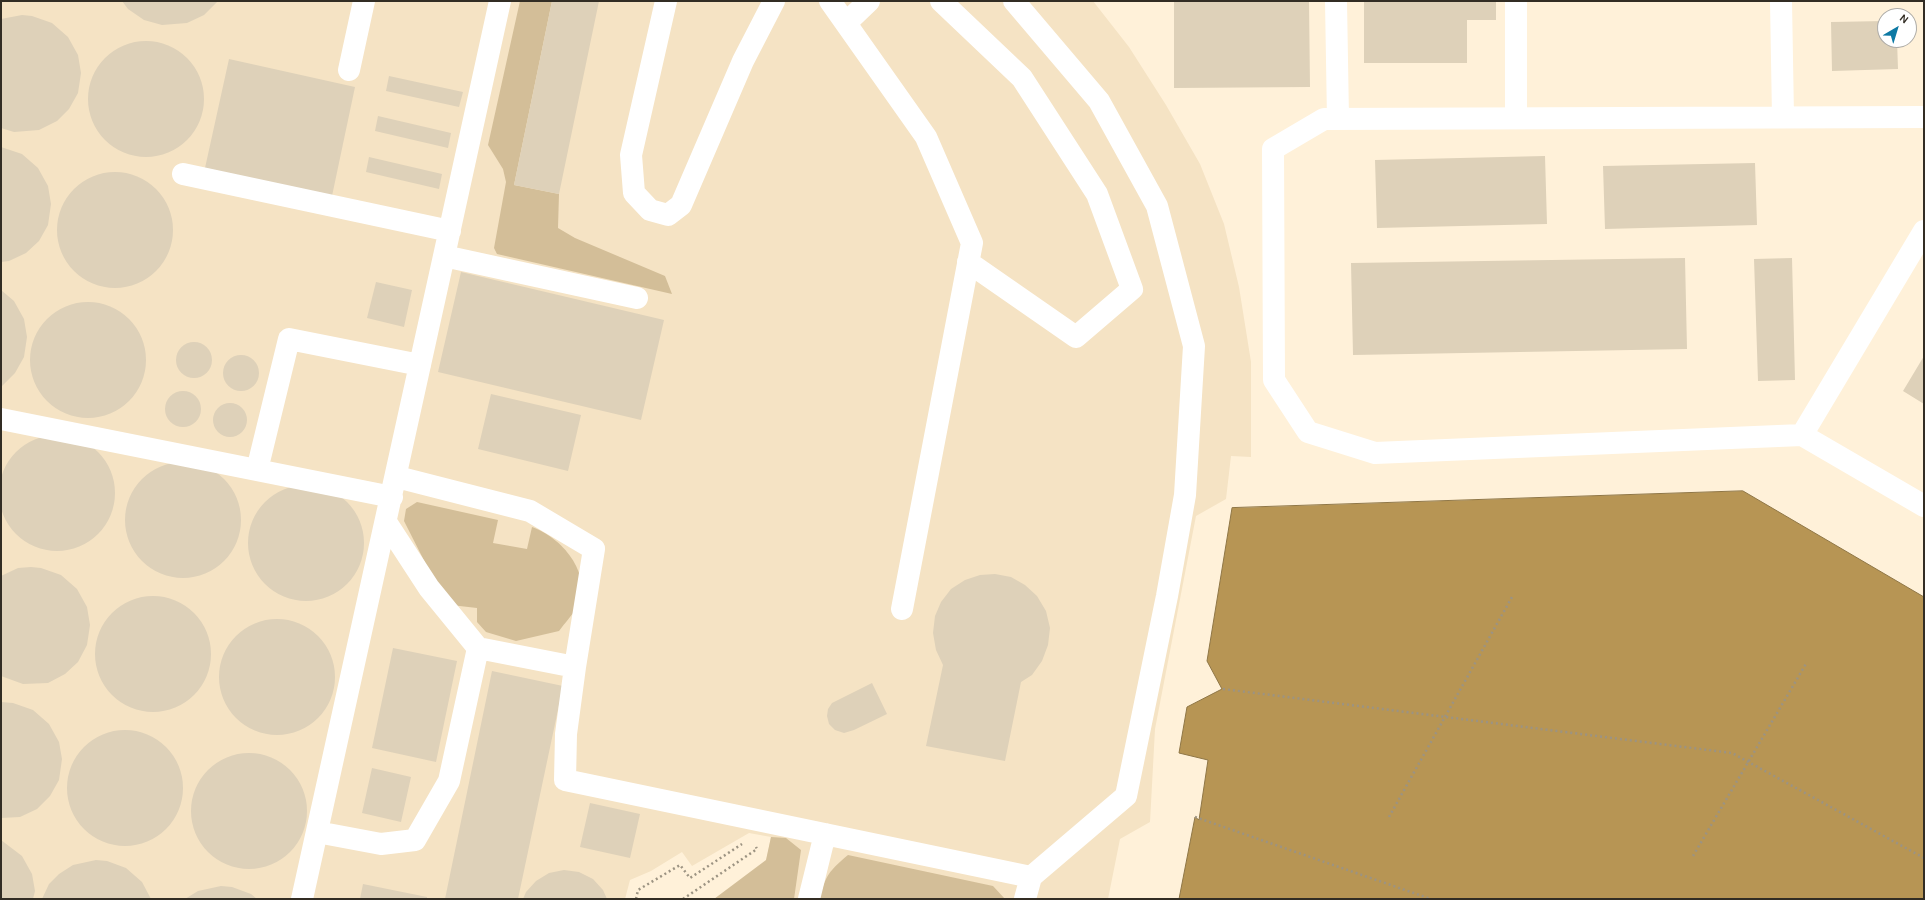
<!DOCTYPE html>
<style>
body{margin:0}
#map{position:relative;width:1925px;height:900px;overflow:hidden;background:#fff1d9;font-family:Karla,sans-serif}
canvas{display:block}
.frame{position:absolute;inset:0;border:2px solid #322d24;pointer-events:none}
.north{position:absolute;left:1877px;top:8px;width:40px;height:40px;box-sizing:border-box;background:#fff;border:1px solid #adaba7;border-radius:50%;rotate:38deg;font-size:11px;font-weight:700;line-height:16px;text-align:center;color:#322d24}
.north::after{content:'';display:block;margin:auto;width:14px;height:18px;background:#0d79a4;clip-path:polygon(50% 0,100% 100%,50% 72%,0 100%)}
</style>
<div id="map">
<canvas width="1925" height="900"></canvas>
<div class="frame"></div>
<div class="north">N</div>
</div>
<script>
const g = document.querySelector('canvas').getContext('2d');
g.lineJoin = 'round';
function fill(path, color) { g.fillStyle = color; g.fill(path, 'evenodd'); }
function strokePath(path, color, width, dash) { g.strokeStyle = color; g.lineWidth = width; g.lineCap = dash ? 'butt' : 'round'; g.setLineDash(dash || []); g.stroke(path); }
fill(new Path2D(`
 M 1,1 L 1093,1 L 1129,47 L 1166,105 L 1200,164 L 1224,224 L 1239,287 L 1251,362 L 1251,457 L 1231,456 L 1226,499 L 1196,516 L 1155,729 L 1150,822 L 1120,839 L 1108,899 L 758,899 L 771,837 L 749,833 L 692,866 L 682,852 L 651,871 L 630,880 L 625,899 L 1,899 Z`), '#f5e3c4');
fill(new Path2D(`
 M 520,1 L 552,1 L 514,185 L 559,194 L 558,228 L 575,238 L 665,276 L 672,294 L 497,254 L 494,248 L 506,182 L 503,169 L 488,145 Z
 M 417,502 L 498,520 L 493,543 L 527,549 L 532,527 C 561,537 593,573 578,606 C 573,614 565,623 559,631 L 516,641 L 486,632 L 477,622 L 477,608 L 451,605 L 439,590 L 404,521 L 406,509 Z
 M 771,837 L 786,838 L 801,850 L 794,899 L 714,899 L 766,860 Z
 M 848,855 L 993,886 L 1005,899 L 819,899 C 826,875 829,871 848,855 Z`), '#d3be98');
const water = new Path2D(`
 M 1743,491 L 1924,597 L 1924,899 L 1179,899 L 1195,817 L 1199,820 L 1208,760 L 1179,753 L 1187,707 L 1222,689 L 1207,661 L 1232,508 Z`);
fill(water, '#b79554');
strokePath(water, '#8f7646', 1);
fill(new Path2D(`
 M 122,1 L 218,1 L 204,15 L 187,23 L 162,25 L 144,20 L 128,9 Z
 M 552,1 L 599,1 L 559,194 L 514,185 Z
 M 1174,1 L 1309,1 L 1310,87 L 1174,88 Z
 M 1364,1 L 1496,1 L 1496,20 L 1467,20 L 1467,63 L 1364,63 Z
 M 22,15 L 32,16 L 52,23 L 68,37 L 78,55 L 81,73 L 78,93 L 69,109 L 57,121 L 39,130 L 14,132 L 1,128 L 1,19 Z
 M 1885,21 L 1885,40 L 1897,40 L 1898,69 L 1832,71 L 1831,22 Z
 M88 99a58 58 0 1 1 116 0a58 58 0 1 1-116 0Z
 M 229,59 L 355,87 L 332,196 L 205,168 Z
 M 389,76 L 463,92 L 459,107 L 386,91 Z
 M 378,116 L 451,133 L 448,148 L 375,131 Z
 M 1,147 L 22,154 L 38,168 L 48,186 L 51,204 L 48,225 L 39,241 L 26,253 L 9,261 L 1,262 Z
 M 1545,156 L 1547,224 L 1377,228 L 1375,160 Z
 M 369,157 L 442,174 L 439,189 L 366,172 Z
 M 1755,163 L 1757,225 L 1605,229 L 1603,166 Z
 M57 230a58 58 0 1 1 116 0a58 58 0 1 1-116 0Z
 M 1685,258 L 1687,349 L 1353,355 L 1351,263 Z
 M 1792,258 L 1795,380 L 1758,381 L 1754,259 Z
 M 461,272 L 664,320 L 641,420 L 438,372 Z
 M 376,282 L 412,290 L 404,327 L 367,318 Z
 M 1,290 L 14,301 L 24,319 L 27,337 L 24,357 L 15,373 L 1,387 Z
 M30 360a58 58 0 1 1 116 0a58 58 0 1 1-116 0Z
 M176 360a18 18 0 1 1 36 0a18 18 0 1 1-36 0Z
 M223 373a18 18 0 1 1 36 0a18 18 0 1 1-36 0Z
 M 1924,356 L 1924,404 L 1903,391 Z
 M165 409a18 18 0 1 1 36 0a18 18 0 1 1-36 0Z
 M 491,394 L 581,415 L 568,471 L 478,449 Z
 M213 420a17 17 0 1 1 34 0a17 17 0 1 1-34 0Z
 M-1 493a58 58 0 1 1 116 0a58 58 0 1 1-116 0Z
 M125 520a58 58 0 1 1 116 0a58 58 0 1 1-116 0Z
 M248 543a58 58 0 1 1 116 0a58 58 0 1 1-116 0Z
 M 31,567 L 41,568 L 61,575 L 77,589 L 87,607 L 90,625 L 87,645 L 78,662 L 65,674 L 48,683 L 23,684 L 1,676 L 1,576 L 18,568 Z
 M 995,574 L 1011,577 L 1025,585 L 1037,596 L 1046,611 L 1050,628 L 1048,645 L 1042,661 L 1032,675 L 1021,682 L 1005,761 L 926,746 L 943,665 L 936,650 L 933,633 L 935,616 L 941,602 L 951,589 L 965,580 L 980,575 Z
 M95 654a58 58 0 1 1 116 0a58 58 0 1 1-116 0Z
 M219 677a58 58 0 1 1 116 0a58 58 0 1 1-116 0Z
 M 393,648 L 457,661 L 436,762 L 372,748 Z
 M 492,671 L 563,686 L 518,899 L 445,899 Z
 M 872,683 L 887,714 L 854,730 L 844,733 L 835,730 L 829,724 L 827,716 L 828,709 L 832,703 Z
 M 1,702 L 13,703 L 33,710 L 49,724 L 59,742 L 62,759 L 59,780 L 50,796 L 37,809 L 20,817 L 1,818 Z
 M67 788a58 58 0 1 1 116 0a58 58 0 1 1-116 0Z
 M191 811a58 58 0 1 1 116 0a58 58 0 1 1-116 0Z
 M 372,768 L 411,777 L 401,822 L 362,813 Z
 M 590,803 L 640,814 L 630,858 L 580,847 Z
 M 1,840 L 22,856 L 32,874 L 35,891 L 33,899 L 1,899 Z
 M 96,860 L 107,861 L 126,868 L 142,882 L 151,899 L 42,899 L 49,884 L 59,874 L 73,865 Z
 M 564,870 L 579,872 L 593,879 L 603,890 L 607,899 L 523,899 L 526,892 L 536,881 L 549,873 Z
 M 363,884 L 427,897 L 427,899 L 360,899 Z
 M 221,886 L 232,887 L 251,894 L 257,899 L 185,899 L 198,891 Z`), '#ded1b9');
strokePath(new Path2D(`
 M 1223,689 L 1732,753 L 1924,858
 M 1195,817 L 1431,899
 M 1389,817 L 1512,597
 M 1693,856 L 1807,662
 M 636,899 L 638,890 L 680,865 L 690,878 L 742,844
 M 683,899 L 757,849 L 756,847`), '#9c9382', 2.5, [2, 3]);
strokePath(new Path2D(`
 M 500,1 L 444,256 L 637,298
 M 666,1 L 631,155 L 634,193 L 650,210 L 668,215 L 681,205 L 743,61 L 774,1
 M 830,1 L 926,137 L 972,243 L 902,609
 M 941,1 L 1022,78 L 1097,194 L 1132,289 L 1076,337 L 968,262
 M 1014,1 L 1099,101 L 1157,206 L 1194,346 L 1185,495 L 1167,596 L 1126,796 L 1031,877
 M 1336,1 L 1338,119
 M 1781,1 L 1783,117
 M 846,23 L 869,1
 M 349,70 L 364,1
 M 1924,117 L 1324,119 L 1273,149 L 1274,380 L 1308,432 L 1375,453 L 1802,435 L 1924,231
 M 1516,118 L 1516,3
 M 183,174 L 450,231
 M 1,419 L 392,497
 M 1802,435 L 1924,506
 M 257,470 L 289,339 L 420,365
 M 386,522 L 429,588 L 478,648 L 575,667 L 594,549 L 530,511 L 397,477
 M 575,667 L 566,734 L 565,780 L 1031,877 L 1025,899
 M 317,832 L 381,844 L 415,840 L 449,781 L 478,648
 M 302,899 L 444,256
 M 809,899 L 825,834`), '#fff', 22);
</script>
